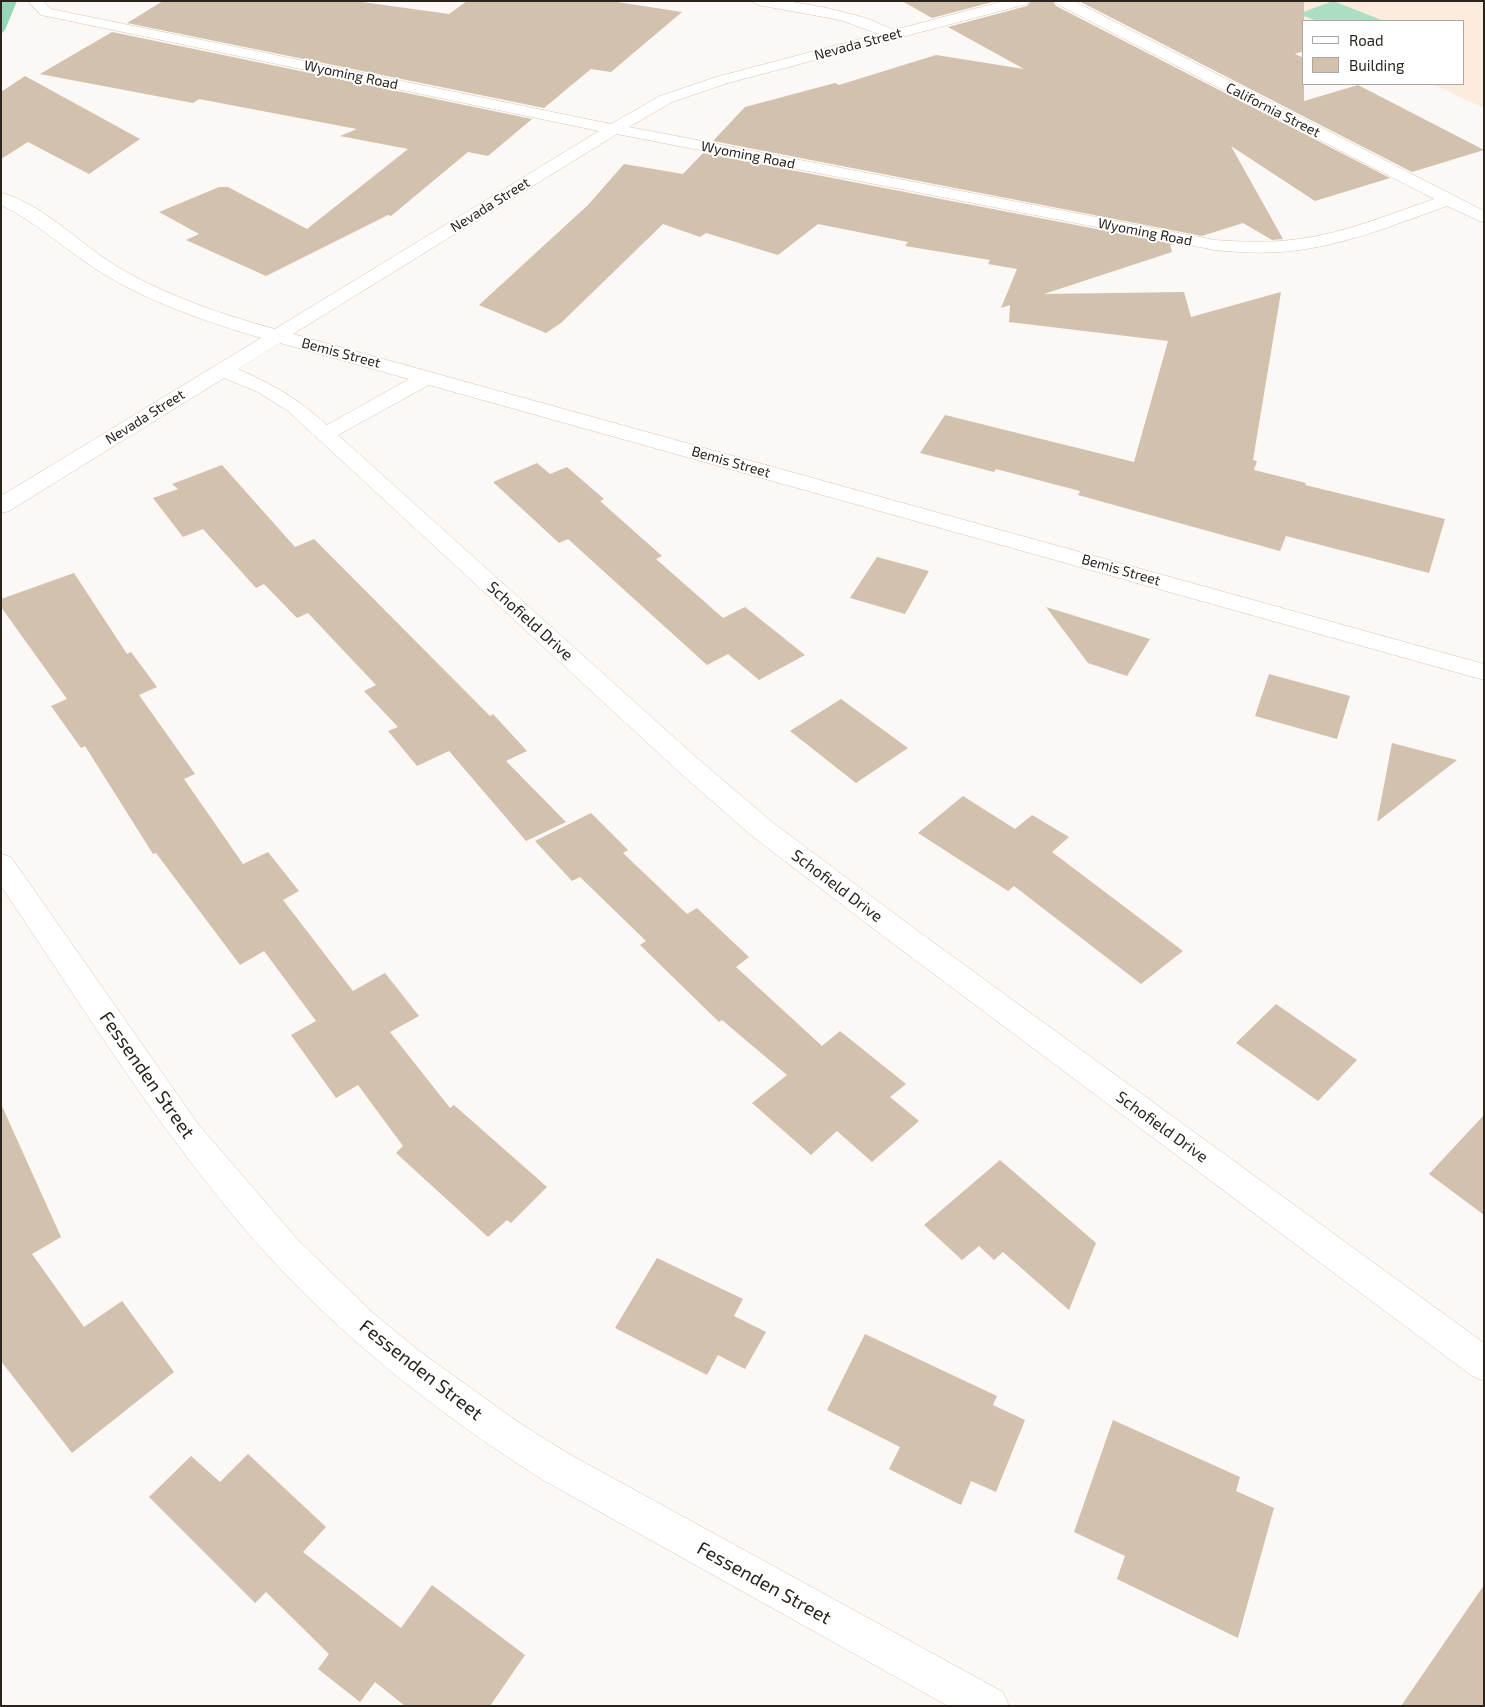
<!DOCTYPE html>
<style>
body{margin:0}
#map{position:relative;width:1485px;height:1707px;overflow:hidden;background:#fcf8f5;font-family:"Exo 2",sans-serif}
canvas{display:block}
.frame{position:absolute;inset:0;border:2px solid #2b241d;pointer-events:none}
.legend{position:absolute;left:1302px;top:20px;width:162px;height:65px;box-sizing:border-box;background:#fff;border:1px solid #aaa7a5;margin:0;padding:6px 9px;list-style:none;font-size:15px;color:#2b241d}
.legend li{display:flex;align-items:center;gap:10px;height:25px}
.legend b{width:25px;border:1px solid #aaa7a5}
</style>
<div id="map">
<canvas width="1485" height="1707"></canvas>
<div class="frame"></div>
<ul class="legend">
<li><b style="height:6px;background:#fff"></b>Road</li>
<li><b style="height:14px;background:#d2c1ad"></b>Building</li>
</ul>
</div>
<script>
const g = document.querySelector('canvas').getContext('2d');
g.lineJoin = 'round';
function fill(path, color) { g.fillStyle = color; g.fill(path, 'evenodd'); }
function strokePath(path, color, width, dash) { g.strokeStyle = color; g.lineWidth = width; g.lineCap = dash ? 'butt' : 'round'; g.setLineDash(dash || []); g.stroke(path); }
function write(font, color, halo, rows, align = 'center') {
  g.font = font + ' "Exo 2",sans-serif'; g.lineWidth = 4; g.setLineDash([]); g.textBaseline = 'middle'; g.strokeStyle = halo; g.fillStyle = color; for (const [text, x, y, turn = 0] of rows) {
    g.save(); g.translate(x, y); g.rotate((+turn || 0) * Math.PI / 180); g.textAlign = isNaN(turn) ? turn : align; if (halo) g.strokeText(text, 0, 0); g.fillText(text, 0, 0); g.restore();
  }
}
fill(new Path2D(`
 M 1258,1 L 1484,1 L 1484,108 L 1432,84 L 1464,84 L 1464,21 L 1304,21 Z`), '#fbecdd');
fill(new Path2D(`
 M 1333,1 L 1384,21 L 1317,21 L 1298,14 Z`), '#abdec2');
fill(new Path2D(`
 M 1,1 L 17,1 L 5,30 L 1,34 Z`), '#95d7b4');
fill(new Path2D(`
 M 163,1 L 355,1 L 449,14 L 467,1 L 611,1 L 682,12 L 611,72 L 591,69 L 544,108 L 127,23 Z
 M 902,1 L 996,1 L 932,18 Z
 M 1031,1 L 1053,1 L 1056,6 L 1390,178 L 1315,201 L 1231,146 L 1283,239 L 1272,240 L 1243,223 L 1202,236 L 713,141 L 745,107 L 835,83 L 839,85 L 936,55 L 1024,69 L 948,27 L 1027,6 Z
 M 1079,1 L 1304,1 L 1304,51 L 1295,54 L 1304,58 L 1304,101 L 1358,85 L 1484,150 L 1412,172 Z
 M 112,32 L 532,119 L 488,156 L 468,152 L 391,216 L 388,215 L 266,276 L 186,240 L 199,234 L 159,212 L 219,187 L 228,187 L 307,229 L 408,149 L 340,136 L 357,129 L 199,99 L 193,103 L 40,74 Z
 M 25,76 L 140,139 L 89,174 L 28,142 L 1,159 L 1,92 Z
 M 703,153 L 1174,244 L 1170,245 L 1172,252 L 1044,294 L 1184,292 L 1191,317 L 1281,292 L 1253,460 L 1257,461 L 1254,470 L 1306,483 L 1305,485 L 1445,519 L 1429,573 L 1286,536 L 1280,551 L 1078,495 L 1080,491 L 996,469 L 994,472 L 920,453 L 945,415 L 1134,462 L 1168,341 L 1009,322 L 1010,305 L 1001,308 L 1017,269 L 988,264 L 990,260 L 905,246 L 908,242 L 818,224 L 778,255 L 706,233 L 700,237 L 663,224 L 561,323 L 546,333 L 479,305 L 588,205 L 624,164 L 683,174 Z
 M 537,463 L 550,474 L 567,467 L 604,499 L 600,501 L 662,556 L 656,559 L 723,618 L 745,607 L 805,655 L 759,680 L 728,654 L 707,665 L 568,539 L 559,543 L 493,482 Z
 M 222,465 L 295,547 L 314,539 L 490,716 L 493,714 L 527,751 L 506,761 L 566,822 L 526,841 L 449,751 L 417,766 L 388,731 L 398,727 L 364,691 L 376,685 L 308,613 L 297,618 L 264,584 L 256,588 L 203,529 L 183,537 L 153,498 L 178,489 L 172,484 Z
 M 877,557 L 929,571 L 905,614 L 850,598 Z
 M 74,573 L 127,654 L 131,652 L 157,687 L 139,695 L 195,774 L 184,779 L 243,864 L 268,852 L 299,891 L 283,900 L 353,991 L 385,973 L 419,1016 L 390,1032 L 450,1108 L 454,1105 L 547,1187 L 511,1223 L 507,1220 L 488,1237 L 396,1153 L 403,1146 L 358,1085 L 336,1098 L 291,1035 L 316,1021 L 264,951 L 240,965 L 156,853 L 153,854 L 85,746 L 81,748 L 51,706 L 67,699 L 1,607 L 1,599 Z
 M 1046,607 L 1150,639 L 1127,676 L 1088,663 Z
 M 1269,674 L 1350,696 L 1337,739 L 1255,716 Z
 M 841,699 L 908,748 L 856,783 L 790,731 Z
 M 1392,743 L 1457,760 L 1377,822 Z
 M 963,796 L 1015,829 L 1032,815 L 1069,837 L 1052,852 L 1183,951 L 1141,984 L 1014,886 L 1008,891 L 918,833 Z
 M 591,813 L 628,850 L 623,853 L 687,914 L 697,908 L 749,957 L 736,967 L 822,1046 L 840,1031 L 906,1084 L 890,1097 L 919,1121 L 872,1162 L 837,1131 L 811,1155 L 752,1103 L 787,1075 L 722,1020 L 719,1022 L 640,945 L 646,941 L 580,877 L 572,881 L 535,841 Z
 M 1276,1004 L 1357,1060 L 1318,1101 L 1236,1043 Z
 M 1,1104 L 61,1237 L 32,1254 L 84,1327 L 122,1301 L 174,1372 L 72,1453 L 1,1361 Z
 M 1484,1115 L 1484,1215 L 1429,1174 Z
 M 1000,1160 L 1096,1243 L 1069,1310 L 1003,1252 L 994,1260 L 979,1246 L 962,1260 L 924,1225 Z
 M 657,1258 L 743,1299 L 734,1316 L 766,1332 L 745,1369 L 718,1355 L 707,1375 L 615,1328 Z
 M 865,1334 L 997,1396 L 993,1405 L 1025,1420 L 996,1492 L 971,1481 L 961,1505 L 889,1469 L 900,1447 L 827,1410 Z
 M 1113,1420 L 1240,1477 L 1236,1491 L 1274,1508 L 1238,1638 L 1117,1579 L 1125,1556 L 1074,1532 Z
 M 248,1454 L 326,1527 L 303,1552 L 401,1628 L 432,1585 L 525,1655 L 490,1706 L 405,1706 L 375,1682 L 360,1702 L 318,1669 L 329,1654 L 266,1592 L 255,1603 L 149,1497 L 191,1456 L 220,1482 Z
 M 1484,1585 L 1484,1706 L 1401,1706 Z`), '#d2c1ad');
const minor = new Path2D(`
 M 28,1 L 43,1 L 51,9 L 611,124 L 660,96 L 716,77 L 879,34 L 840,20 L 758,5 L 751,1 L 787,1 L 827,8 L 866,18 L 894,30 L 1004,1 L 1029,1 L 1027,4 L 728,83 L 672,102 L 629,127 L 1215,240 C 1243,242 1271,243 1299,239 C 1345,233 1390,214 1434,199 L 1057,4 L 1055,1 L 1074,1 L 1484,211 L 1484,223 L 1447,206 C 1399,223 1351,243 1300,250 C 1272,254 1243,253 1215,250 L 617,134 L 293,334 L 1484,664 L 1484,680 L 429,385 L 338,435 L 697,758 L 772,822 L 911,926 L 1484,1343 L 1484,1381 L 1472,1376 L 891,942 L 752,836 L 679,772 L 288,411 L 258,392 L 224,378 L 9,511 L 1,513 L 1,496 L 261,338 C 207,322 151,303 102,273 C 68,252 38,223 1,205 L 1,193 C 40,202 82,245 116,266 C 165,295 220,314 275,329 L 599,131 L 46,16 L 41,15 ZM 280,343 L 409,379 L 327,425 C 297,398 274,385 238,369 Z
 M 1,854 L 11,857 L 198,1124 L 298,1240 L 373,1313 L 418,1350 L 518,1422 L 569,1454 L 1003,1692 L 1009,1706 L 948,1706 L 543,1480 C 445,1418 353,1347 274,1262 C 169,1148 88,1014 1,886 Z`);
strokePath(minor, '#d8c5b2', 1);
fill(minor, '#fff');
write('14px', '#2b241d', '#fff', [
 ["Nevada Street",858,44,-15],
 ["Wyoming Road",351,75,12],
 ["California Street",1273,110,27],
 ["Wyoming Road",748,155,11],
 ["Nevada Street",490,205,-32],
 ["Wyoming Road",1145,232,11],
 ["Bemis Street",341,353,15],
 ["Nevada Street",145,417,-32],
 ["Bemis Street",731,462,16],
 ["Bemis Street",1121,570,16]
]);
write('16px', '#2b241d', '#fff', [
 ["Schofield Drive",530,621,42],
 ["Schofield Drive",837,886,37],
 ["Schofield Drive",1162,1127,36]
]);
write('19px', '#2b241d', '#fff', [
 ["Fessenden Street",147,1075,55],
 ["Fessenden Street",421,1370,38],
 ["Fessenden Street",764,1583,29]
]);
</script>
